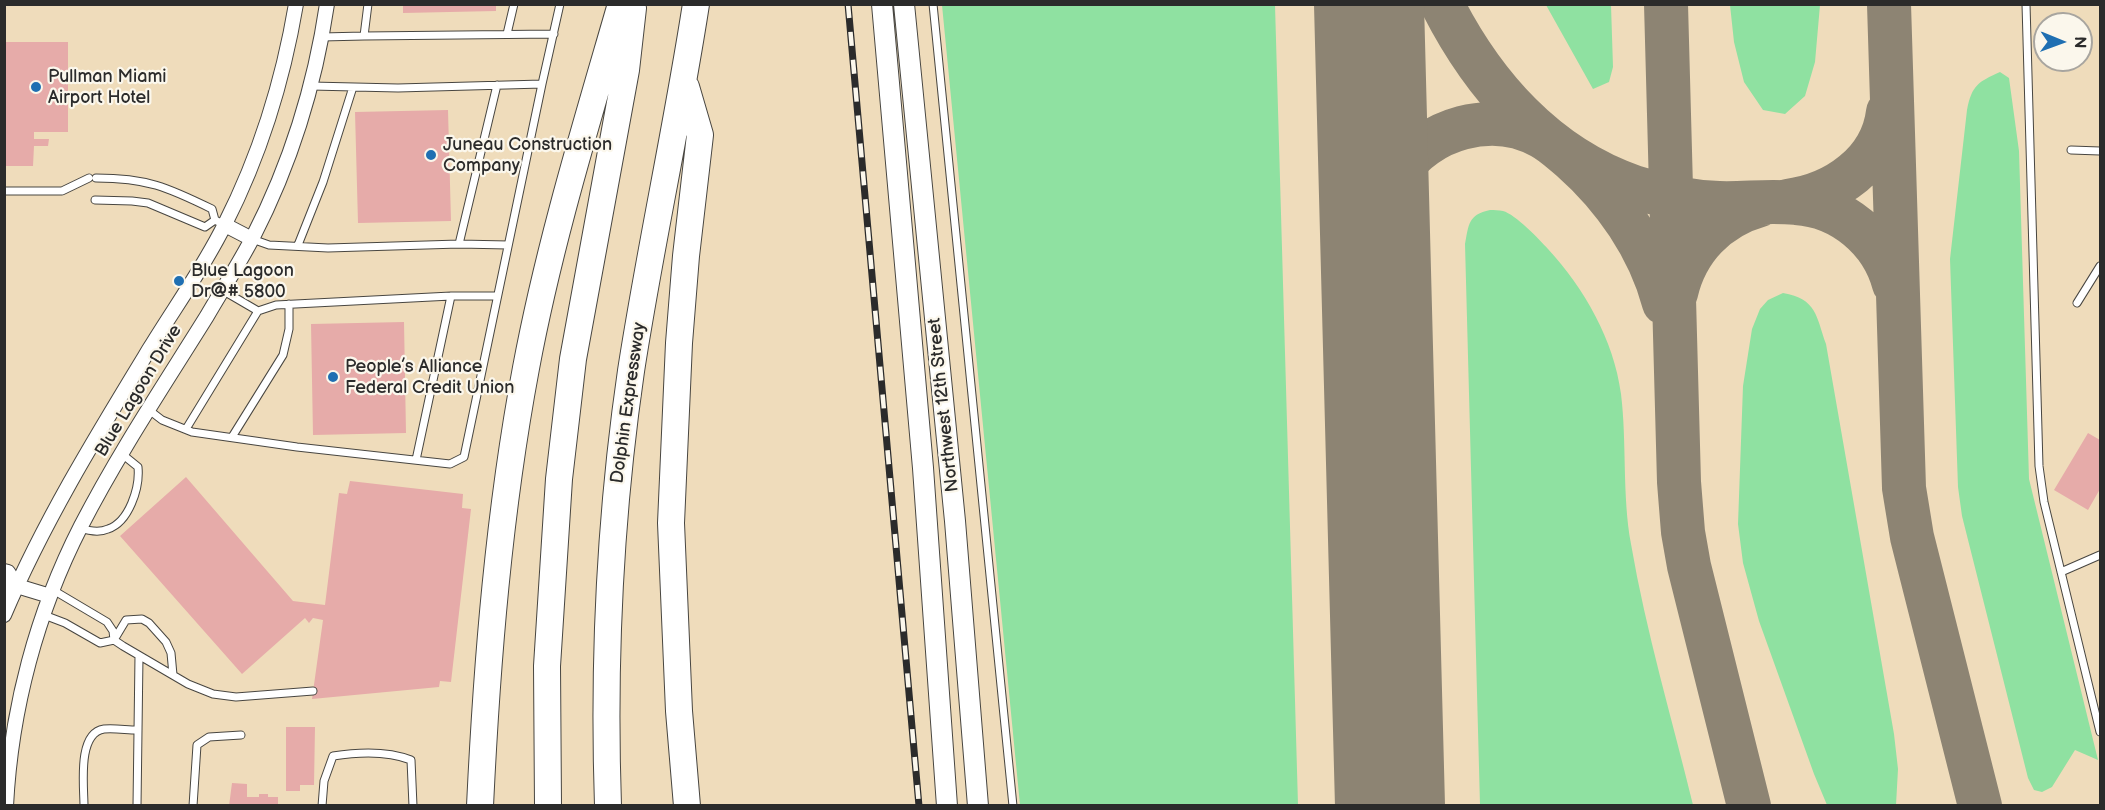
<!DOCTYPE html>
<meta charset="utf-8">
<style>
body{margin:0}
#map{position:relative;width:2105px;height:810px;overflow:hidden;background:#efdcbb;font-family:"Balsamiq Sans",sans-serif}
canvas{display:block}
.frame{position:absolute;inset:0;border:6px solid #2b2b2b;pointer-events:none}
.north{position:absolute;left:2033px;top:12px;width:60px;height:60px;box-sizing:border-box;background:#fbf7ec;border:2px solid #a8a59f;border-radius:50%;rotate:91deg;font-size:16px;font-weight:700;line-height:24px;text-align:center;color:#2b2b2b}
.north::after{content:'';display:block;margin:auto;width:21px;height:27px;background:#1f6fb2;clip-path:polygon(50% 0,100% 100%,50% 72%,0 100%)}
</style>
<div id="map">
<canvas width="2105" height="810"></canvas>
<div class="frame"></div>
<div class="north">N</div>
</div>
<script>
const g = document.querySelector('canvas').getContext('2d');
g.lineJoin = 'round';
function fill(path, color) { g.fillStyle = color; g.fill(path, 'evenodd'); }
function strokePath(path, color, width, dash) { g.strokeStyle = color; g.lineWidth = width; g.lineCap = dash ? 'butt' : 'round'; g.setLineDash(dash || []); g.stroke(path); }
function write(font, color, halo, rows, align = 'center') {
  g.font = font + ' "Balsamiq Sans",sans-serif'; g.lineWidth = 4.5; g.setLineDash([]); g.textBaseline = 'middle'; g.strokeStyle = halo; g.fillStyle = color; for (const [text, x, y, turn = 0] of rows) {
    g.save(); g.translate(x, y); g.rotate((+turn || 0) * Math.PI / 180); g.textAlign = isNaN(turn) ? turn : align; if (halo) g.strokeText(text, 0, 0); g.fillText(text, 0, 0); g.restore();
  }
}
fill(new Path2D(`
 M 942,5 L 1275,5 L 1298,805 L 1020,805 Z
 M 1546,5 L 1611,5 L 1613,67 L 1609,82 L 1593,89 Z
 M 1730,5 L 1820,5 L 1815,62 L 1805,96 L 1785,114 L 1763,110 L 1744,82 L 1734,42 Z
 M 2000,72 L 2009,78 L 2019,151 L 2029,479 L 2098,760 L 2075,750 L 2052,787 L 2042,792 L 2034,790 L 2028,778 L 1962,516 L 1958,487 L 1950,259 L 1967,110 C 1972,85 1978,82 2000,72 Z
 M 1490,210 C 1494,210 1499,210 1503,211 C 1515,214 1540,240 1548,249 C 1584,288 1614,340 1621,394 C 1627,443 1622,495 1631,544 C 1646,632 1672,719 1693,805 L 1480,805 L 1465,244 C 1469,224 1468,215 1490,210 Z
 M 1783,293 C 1817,299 1816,316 1826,344 L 1894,734 L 1898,769 L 1896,805 L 1827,805 L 1814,774 L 1759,621 L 1743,563 L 1738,524 L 1743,386 L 1752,329 L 1760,309 L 1768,300 Z`), '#8fe1a1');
strokePath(new Path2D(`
 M 1442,4 C 1483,85 1546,157 1634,187 C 1662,196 1690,202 1719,203 C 1744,204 1770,200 1796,203 C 1842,206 1882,239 1894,284
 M 1666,4 L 1679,482 L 1683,532 L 1689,566 L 1749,806
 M 1889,4 L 1904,488 L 1912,537 L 1980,806
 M 1787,201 C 1835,195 1882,163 1888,112
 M 1375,244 C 1379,220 1383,195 1397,174 C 1427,128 1493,109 1542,137 C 1553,143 1561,151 1571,159 C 1614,197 1649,247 1664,303
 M 1676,293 C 1686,249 1717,217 1760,205
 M 1386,636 L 1400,806`), '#8d8473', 44);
strokePath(new Path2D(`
 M 1369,4 L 1390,806`), '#8d8473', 110);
fill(new Path2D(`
 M 403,4 L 496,4 L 496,11 L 403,13 Z
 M 4,42 L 68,42 L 68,132 L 34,132 L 34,139 L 49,139 L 48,146 L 34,146 L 33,166 L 4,166 Z
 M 448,110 L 451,221 L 358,223 L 355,112 Z
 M 404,322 L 406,433 L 313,435 L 311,324 Z
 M 2088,433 L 2100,440 L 2100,489 L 2088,510 L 2054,490 Z
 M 186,477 L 293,601 L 325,605 L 339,493 L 347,494 L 350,481 L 463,494 L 462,508 L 471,509 L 451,682 L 440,681 L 439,687 L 312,699 L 323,620 L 313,618 L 309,623 L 305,618 L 242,674 L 120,536 Z
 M 286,727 L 315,727 L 314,785 L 300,785 L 300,791 L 286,791 Z
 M 232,783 L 247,784 L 247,797 L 259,797 L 259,794 L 268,794 L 268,797 L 278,797 L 278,806 L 229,806 Z`), '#e6aba9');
const lane = new Path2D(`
 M 368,4 L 364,36 L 554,34
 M 933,4 L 1013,806
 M 2026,4 L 2039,466 L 2044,502 L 2100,732
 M 507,34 L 514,4
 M 322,37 L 364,36
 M 542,84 L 560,4
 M 2071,150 L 2100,151
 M 96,178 C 147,178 167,187 212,209 L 215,220 L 225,225
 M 4,191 L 62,191 L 89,178
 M 95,200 L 132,201 L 148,203 L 205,227 L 215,220
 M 252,239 L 269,245 L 328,248 L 459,244 L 508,245
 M 459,244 L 497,85
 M 298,245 L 323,182 L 353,87
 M 222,290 L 258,311 L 276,305 L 451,296 L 497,296
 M 2077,303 L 2100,266
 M 149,410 L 162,420 L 192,432 L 297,447 L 450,464 L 464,457 L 542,84 L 398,88 L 311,86
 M 186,429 L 258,311
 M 232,437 L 283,355 L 289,329 L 289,304
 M 416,460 L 451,296
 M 80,528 C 89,531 99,533 108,529 C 129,522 140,488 138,467 L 122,454
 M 2061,572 L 2100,555
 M 53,590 L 107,622 L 113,631 L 114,640 L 123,646 L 188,684 L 213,694 L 236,697 L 313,691
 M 44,615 L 65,623 L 100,643 L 114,640
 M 114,640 L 126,620 L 142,619 L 149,623 L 166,642 L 171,653 L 173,675
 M 84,806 C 84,786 77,733 104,729 C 115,728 127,730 137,730
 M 137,806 L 139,656
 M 193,806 L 197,745 L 209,737 L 241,735
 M 322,806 L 324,781 L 333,756 C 358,752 388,751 411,760 L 413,806`);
const street = new Path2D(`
 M 225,225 L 252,239
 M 4,571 L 8,572 L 17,586
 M 4,590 L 17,586 L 50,596
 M 4,615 C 44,521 97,435 150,348 C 175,307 204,267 225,224 C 260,155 283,81 296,4
 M 6,806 C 11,709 37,612 81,526 C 118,454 164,385 207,316 C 222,290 239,264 253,237 C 290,165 315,85 327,4`);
const secondary = new Path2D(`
 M 882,4 L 923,468 L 947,806
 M 904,4 L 955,521 L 978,806`);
const highway = new Path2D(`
 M 686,87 L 700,135 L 686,256 L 679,343 L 671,523 L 679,711 L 687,806
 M 480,806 C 487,659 499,512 526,368 C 549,245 586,125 621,4
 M 548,806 L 547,666 L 559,479 L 573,359 L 626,70 L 633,8
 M 608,806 C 603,660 610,515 631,371 C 650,248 677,127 696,4`);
strokePath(lane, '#484641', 9);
strokePath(street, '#484641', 16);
strokePath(secondary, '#484641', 22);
strokePath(highway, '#484641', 28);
strokePath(lane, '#fff', 7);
strokePath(street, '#fff', 14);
strokePath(secondary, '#fff', 20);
strokePath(highway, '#fff', 26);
const rail = new Path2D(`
 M 848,4 L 919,806`);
strokePath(rail, '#2b2b2b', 7);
strokePath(rail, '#fbf7ec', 4.5, [14]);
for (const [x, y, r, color] of [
 [36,87,6,"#1f6fb2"],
 [431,155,6,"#1f6fb2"],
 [179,281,6,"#1f6fb2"],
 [333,377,6,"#1f6fb2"]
]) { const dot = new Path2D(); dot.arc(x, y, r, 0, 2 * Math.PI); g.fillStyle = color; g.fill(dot); strokePath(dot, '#fbf7ec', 2); }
write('18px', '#2b2b2b', '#fbf7ec', [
 ["Pullman Miami",48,77],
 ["Airport Hotel",48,98],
 ["Juneau Construction",443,145],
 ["Company",443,166],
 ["Blue Lagoon",191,271],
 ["Dr@# 5800",191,292],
 ["People’s Alliance",345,367],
 ["Federal Credit Union",345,388]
], 'left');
write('18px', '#2b2b2b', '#fbf7ec', [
 ["Blue Lagoon Drive",139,391,-59],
 ["Dolphin Expressway",629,403,-82],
 ["Northwest 12th Street",944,405,-96]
]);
</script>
